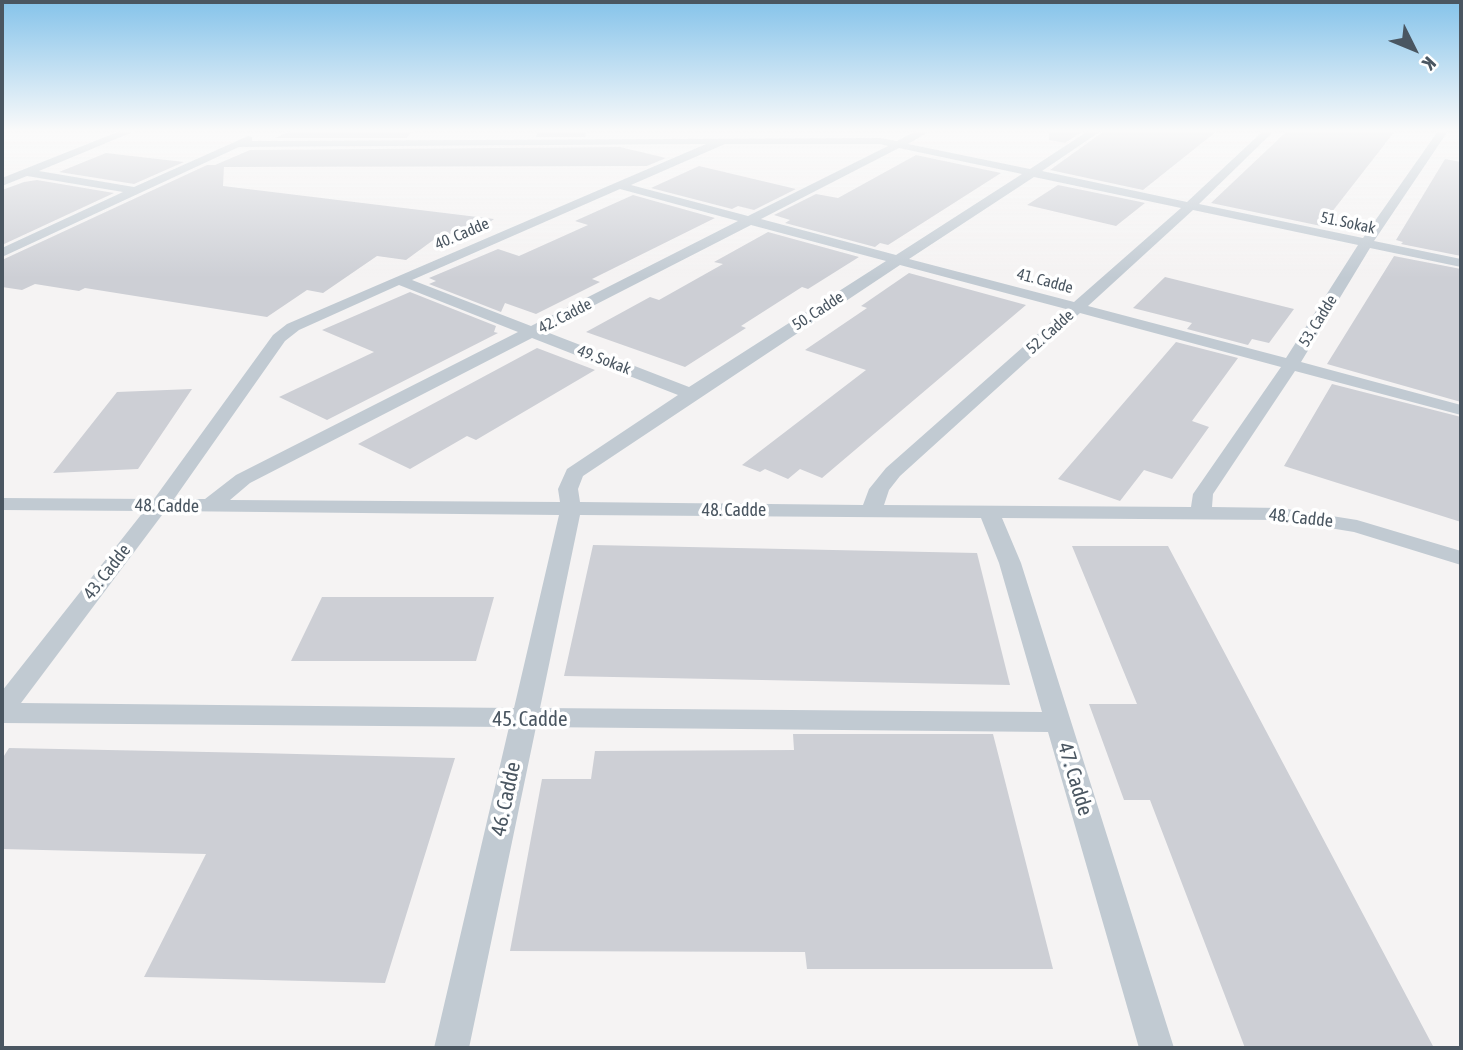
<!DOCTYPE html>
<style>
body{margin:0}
#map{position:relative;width:1463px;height:1050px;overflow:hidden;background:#f5f3f3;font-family:"Asap Condensed",sans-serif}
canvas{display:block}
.frame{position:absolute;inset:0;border:4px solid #4a5661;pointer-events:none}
.north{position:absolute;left:1379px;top:14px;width:70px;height:70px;-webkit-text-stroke:5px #fff;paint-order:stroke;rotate:133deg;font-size:19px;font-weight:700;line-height:28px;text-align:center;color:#4a5661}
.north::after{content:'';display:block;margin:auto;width:24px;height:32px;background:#4a5661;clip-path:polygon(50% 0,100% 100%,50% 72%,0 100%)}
</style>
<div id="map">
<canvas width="1463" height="1050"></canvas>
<div class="frame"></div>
<div class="north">K</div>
</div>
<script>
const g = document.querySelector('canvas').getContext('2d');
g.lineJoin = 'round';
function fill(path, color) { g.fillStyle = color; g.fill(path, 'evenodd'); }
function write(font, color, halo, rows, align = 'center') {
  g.font = font + ' "Asap Condensed",sans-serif'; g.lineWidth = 7; g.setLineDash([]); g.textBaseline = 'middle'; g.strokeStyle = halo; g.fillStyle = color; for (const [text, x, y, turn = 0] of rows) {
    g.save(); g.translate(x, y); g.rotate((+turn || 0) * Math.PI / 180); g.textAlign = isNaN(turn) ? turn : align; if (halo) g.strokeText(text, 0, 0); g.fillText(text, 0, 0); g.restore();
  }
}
fill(new Path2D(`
 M 290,131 L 412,131 L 407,138 L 275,138 Z
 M 538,131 L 586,131 L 585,137 L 536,137 Z
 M 1049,131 L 1083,131 L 1065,143 L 1049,140 Z
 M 1104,131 L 1217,131 L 1143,190 L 1050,170 Z
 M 1287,131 L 1395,131 L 1321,226 L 1211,203 Z
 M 620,147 L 666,158 L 647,166 L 224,167 L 223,186 L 494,219 L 470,237 L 443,233 L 406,260 L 377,256 L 323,293 L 307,290 L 267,317 L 85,288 L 79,291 L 35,284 L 22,290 L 2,287 L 2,260 L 207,165 L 215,165 L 250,150 Z
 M 106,153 L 184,162 L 134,184 L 59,172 Z
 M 916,155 L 1001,173 L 888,245 L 880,243 L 875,247 L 785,223 L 790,220 L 774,215 L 816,194 L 838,198 Z
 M 1445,159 L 1461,162 L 1461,256 L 1401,244 L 1403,242 L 1396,240 Z
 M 699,166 L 796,189 L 754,210 L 738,206 L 732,209 L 651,188 Z
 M 37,180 L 114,193 L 2,245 L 2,190 L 24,182 Z
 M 1058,185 L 1141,202 L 1145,203 L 1116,226 L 1027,205 Z
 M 633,195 L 715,218 L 592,279 L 600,282 L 536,314 L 505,303 L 501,312 L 429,284 L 436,281 L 429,278 L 498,249 L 519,256 L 588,225 L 575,221 Z
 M 768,232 L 859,257 L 808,289 L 802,287 L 741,326 L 746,328 L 685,367 L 586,332 L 650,297 L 659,300 L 723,264 L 714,262 Z
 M 1394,256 L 1461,269 L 1461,402 L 1327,364 Z
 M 909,273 L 1026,305 L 822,478 L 800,469 L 788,479 L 765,469 L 760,472 L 742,465 L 866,370 L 805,350 L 867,308 L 861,306 Z
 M 1165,277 L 1294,309 L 1269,343 L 1252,339 L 1248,345 L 1187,329 L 1192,323 L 1133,308 Z
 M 410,292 L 496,326 L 494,332 L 498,333 L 327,420 L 279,397 L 374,352 L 322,330 Z
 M 1176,342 L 1238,358 L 1192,421 L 1209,427 L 1172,479 L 1144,470 L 1120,501 L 1058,479 Z
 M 537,348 L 595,370 L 476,440 L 467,436 L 410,469 L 358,444 Z
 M 1332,384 L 1461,417 L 1461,522 L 1284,466 Z
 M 192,389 L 138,469 L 53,473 L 117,392 Z
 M 593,545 L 977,553 L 1010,685 L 564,676 Z
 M 1072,546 L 1168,546 L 1434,1048 L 1245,1048 L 1150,800 L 1124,800 L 1089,704 L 1137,704 Z
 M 322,597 L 494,597 L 476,661 L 291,661 Z
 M 793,734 L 993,734 L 1053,969 L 807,969 L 805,952 L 510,951 L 542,779 L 591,779 L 595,751 L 794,750 Z
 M 9,748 L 257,753 L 455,758 L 385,983 L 144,977 L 206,854 L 2,849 L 2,759 Z`), '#cdcfd5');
fill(new Path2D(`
 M 120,131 L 135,131 L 39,171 L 134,187 L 248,136 L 252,137 L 252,141 L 880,138 L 897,141 L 916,131 L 930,131 L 908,144 L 1030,169 L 1088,131 L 1101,131 L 1042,171 L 1187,202 L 1263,131 L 1274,131 L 1199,204 L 1363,238 L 1438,131 L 1448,131 L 1374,241 L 1461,259 L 1461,267 L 1370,248 L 1301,362 L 1461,405 L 1461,415 L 1295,371 L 1213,494 L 1212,507 L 1281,508 L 1357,520 L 1461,551 L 1461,565 L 1354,532 L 1281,520 L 1002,518 L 1021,563 L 1174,1048 L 1139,1048 L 1048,732 L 536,727 L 469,1048 L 434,1048 L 509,727 L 2,723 L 2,691 L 144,511 L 2,510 L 2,498 L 154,499 L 273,335 L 287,324 L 706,144 L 239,147 L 2,257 L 2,248 L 123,192 L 27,176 L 2,186 L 2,178 ZM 725,144 L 880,144 L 888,146 L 748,216 L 631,185 ZM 899,148 L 1022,174 L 896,255 L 761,219 ZM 1034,177 L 1181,208 L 1074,302 L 909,259 ZM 620,189 L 738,221 L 531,326 L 412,280 ZM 1193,210 L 1358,245 L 1286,358 L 1088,306 ZM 751,225 L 886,261 L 689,387 L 544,331 ZM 900,265 L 1066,309 L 886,468 L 869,489 L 863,505 L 580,502 L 578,489 L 583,476 ZM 399,285 L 518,332 L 236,475 L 205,499 L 174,499 L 285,341 L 299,330 ZM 1080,313 L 1281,367 L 1193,494 L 1191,507 L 884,505 L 889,490 L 900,476 ZM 532,338 L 678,395 L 567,469 L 558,489 L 560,502 L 230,500 L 250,483 ZM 165,511 L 559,515 L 514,708 L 21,703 ZM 580,515 L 981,518 L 999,563 L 1042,712 L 540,708 Z`), '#c1cad2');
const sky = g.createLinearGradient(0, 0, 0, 278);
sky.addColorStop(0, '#85c3ea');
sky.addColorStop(0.47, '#fafafa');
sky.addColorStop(1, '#fafafa00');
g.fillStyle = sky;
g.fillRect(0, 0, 1463, 278);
write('16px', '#4a5661', '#fff', [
 ["51. Sokak",1348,223,12],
 ["40. Cadde",462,234,-23],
 ["41. Cadde",1045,281,15],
 ["50. Cadde",818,311,-33],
 ["42. Cadde",565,316,-27],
 ["53. Cadde",1318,321,-58],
 ["52. Cadde",1050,332,-42],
 ["49. Sokak",604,360,21]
]);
write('18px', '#4a5661', '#fff', [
 ["48. Cadde",167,506,1],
 ["48. Cadde",734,510],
 ["48. Cadde",1301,518,6],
 ["43. Cadde",107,572,-52]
]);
write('21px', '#4a5661', '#fff', [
 ["45. Cadde",530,719],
 ["47. Cadde",1075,779,73],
 ["46. Cadde",506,799,-78]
]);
</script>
